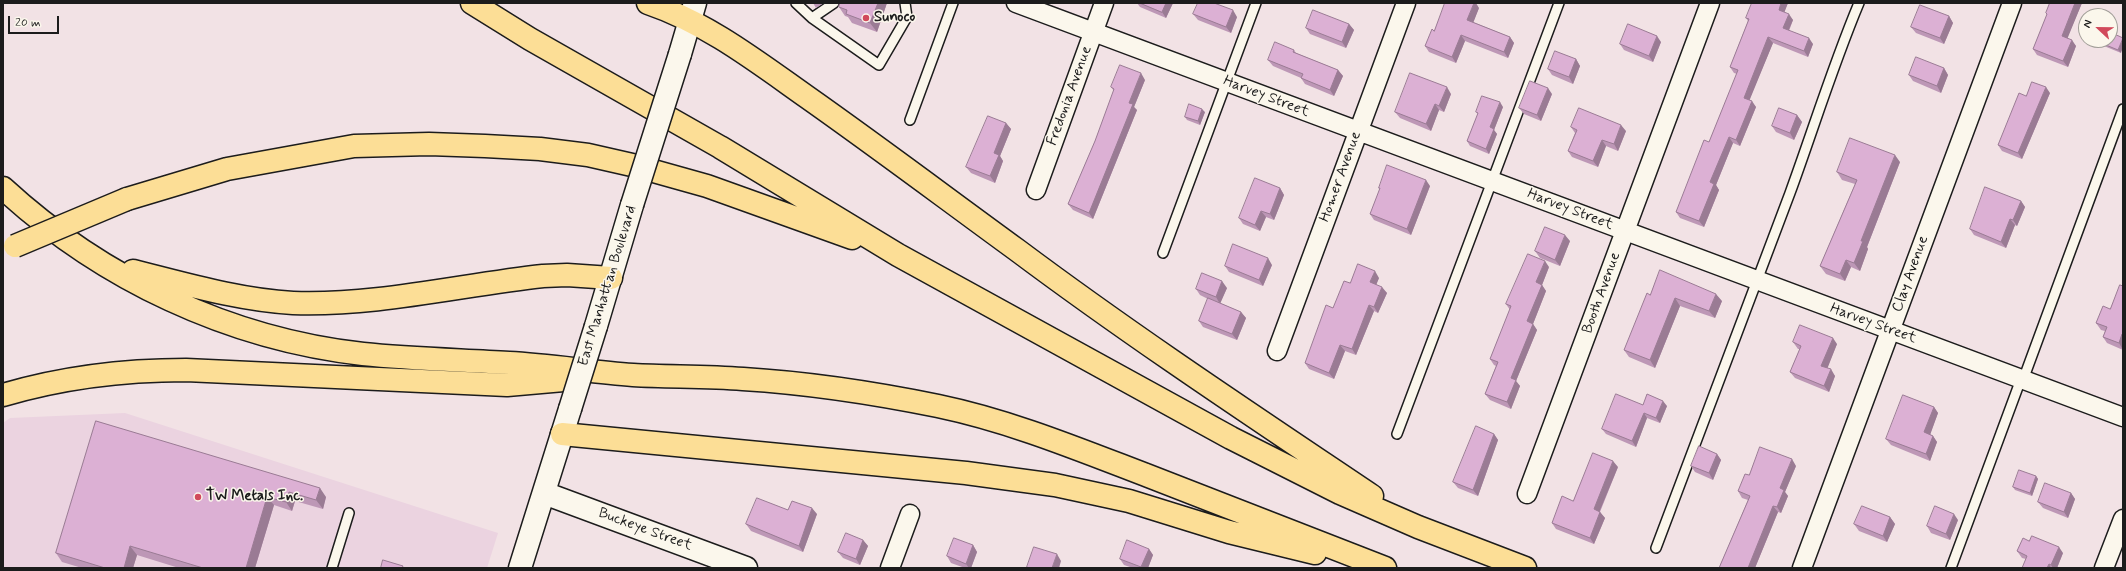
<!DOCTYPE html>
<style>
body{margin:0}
#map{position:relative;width:2126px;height:571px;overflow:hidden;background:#f2e2e5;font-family:Mynerve,sans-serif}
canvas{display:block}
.frame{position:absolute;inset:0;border:4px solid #1c1c1c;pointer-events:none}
.north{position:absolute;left:2078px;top:8px;width:40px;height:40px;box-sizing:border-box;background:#fbf7ec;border:1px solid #a29f99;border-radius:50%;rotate:292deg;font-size:11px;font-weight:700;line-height:16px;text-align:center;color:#1c1c1c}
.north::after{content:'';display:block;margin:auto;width:14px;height:18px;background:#d1495b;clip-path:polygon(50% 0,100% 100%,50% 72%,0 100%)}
.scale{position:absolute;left:8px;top:16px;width:51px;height:18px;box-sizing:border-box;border:2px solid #1c1c1c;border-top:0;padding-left:5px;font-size:12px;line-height:14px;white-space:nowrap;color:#1c1c1c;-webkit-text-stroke:3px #fbf7ec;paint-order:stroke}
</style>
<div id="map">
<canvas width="2126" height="571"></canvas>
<div class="frame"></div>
<div class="north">N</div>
<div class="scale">20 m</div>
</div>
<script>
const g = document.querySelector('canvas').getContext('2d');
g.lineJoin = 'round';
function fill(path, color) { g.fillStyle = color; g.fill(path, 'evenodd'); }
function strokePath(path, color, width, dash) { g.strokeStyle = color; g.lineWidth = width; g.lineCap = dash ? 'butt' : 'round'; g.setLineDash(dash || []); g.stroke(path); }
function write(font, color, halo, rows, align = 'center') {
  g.font = font + ' Mynerve,sans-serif'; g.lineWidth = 3; g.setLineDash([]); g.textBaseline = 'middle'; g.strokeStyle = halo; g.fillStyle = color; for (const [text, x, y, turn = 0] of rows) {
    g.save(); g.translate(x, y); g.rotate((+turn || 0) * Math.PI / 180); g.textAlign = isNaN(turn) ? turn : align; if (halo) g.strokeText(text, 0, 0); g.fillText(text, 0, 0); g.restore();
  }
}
fill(new Path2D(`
 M 125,413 L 498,533 L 487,568 L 3,568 L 3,423 L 10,418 Z`), '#ebd3e0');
const lane = new Path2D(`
 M 796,3 L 812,18 L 879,65 L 907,17 L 905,3
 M 812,18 L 834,3
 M 910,120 L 953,3
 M 1163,253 L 1256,3
 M 2023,380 L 2123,109
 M 1397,434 L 1559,3
 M 1656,548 C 1701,430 1746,312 1790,193 C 1813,130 1833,65 1859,3
 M 332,568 L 349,513
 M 1951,568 L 2021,379`);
const street = new Path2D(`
 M 1016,3 L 2123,417
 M 1036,190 L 1104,3
 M 1277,351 L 1406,3
 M 1527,494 L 1710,3
 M 890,568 L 910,514
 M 1802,568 L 2012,3
 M 2104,568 L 2123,519`);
const secondary = new Path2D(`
 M 680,54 L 695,3
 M 596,326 L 632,205
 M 544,493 L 746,568
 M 520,568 L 570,409`);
const highway = new Path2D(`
 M 472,3 L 530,39 L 720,147 L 898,255 L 1231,438 L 1340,493 L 1418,527 L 1525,568
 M 648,3 C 707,23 756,61 807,97 C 878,147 947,199 1017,250 C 1132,336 1253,416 1372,496
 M 3,188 C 102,279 229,339 363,354 C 411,359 460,360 509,363 C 550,365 591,372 633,375 C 669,377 706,376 743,379 C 808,383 874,393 938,406 C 1010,421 1078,449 1146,475 C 1226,506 1306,537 1385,568
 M 127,199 L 227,169 L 354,146 L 429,144 L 485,146 L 540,149 L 588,155 L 632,165 L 707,186 L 852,238
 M 133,271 C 185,284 239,300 293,303 C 376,306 461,285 543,276 L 567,275 L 611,278
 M 3,395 C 64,377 123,370 186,370 L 507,385 L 575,379
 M 562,434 L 966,473 L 1055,485 L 1129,501 L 1229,532 L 1315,553`);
strokePath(lane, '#1c1c1c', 12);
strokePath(street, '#1c1c1c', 21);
strokePath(secondary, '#1c1c1c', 25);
strokePath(highway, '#1c1c1c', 25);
strokePath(lane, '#fbf7ec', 9);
strokePath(street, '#fbf7ec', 18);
strokePath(secondary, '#fbf7ec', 22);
strokePath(highway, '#fcde96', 22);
const secondaryBridge = new Path2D(`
 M 632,205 L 680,54
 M 570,409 L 596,326`);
const highwayBridge = new Path2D(`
 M 15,246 L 127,199`);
strokePath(secondaryBridge, '#1c1c1c', 25, []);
strokePath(highwayBridge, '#1c1c1c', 25, []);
strokePath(secondaryBridge, '#fbf7ec', 22);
strokePath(highwayBridge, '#fcde96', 22);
fill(new Path2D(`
 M 813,3 L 824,3 L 816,8 Z
 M 887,3 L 877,32 L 852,23 L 848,17 L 845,16 L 839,7 Z
 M 1137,3 L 1173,3 L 1166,18 L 1140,7 Z
 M 1788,3 L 1784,12 L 1793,20 L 1789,31 L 1813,44 L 1808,57 L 1773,43 L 1749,100 L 1756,107 L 1740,146 L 1733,143 L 1716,185 L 1719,190 L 1704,227 L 1680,218 L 1676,212 L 1709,142 L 1737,74 L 1734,73 L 1730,67 L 1748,21 L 1746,18 Z
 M 2050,3 L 2082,3 L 2067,38 L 2076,46 L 2068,67 L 2037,55 L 2033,49 L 2047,15 L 2046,13 Z
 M 1479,8 L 1473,22 L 1510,37 L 1514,43 L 1508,58 L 1465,41 L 1456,63 L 1429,52 L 1425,46 L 1434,31 Z
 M 1193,14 L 1237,17 L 1231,33 L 1198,20 Z
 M 1949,16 L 1953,23 L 1944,44 L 1916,33 L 1911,27 Z
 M 1349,24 L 1354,30 L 1346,48 L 1310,34 L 1306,28 Z
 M 2110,32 L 2121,53 L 2104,46 L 2101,43 Z
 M 1661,42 L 1653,62 L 1624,50 L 1620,44 Z
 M 1294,50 L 1296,53 L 1338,70 L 1343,76 L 1334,96 L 1305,84 L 1301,78 L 1273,66 L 1268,60 Z
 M 1576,59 L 1580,66 L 1573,84 L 1552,75 L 1548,69 Z
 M 1944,68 L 1948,75 L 1941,93 L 1913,81 L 1909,75 Z
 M 1145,80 L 1134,107 L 1137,110 L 1093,219 L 1073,210 L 1068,204 L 1095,141 L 1114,91 L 1111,87 Z
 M 2050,93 L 2022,159 L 2002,151 L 1998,145 L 2026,96 Z
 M 1451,94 L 1444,112 L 1439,110 L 1431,131 L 1400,118 L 1395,112 Z
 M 1552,94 L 1541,121 L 1524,114 L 1519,108 Z
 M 1503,107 L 1494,130 L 1497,134 L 1489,154 L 1470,146 L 1467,141 L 1478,114 L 1476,112 Z
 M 1205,112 L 1200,125 L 1187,120 L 1185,117 Z
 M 1797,115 L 1802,122 L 1794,140 L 1776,132 L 1772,126 Z
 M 1006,123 L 1011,129 L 1000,156 L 1003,161 L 995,183 L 971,173 L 966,167 Z
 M 1571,127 L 1626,131 L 1618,151 L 1606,146 L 1598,167 L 1572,157 L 1568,151 L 1575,133 Z
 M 1900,162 L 1867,247 L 1868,249 L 1860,271 L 1851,267 L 1845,281 L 1826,274 L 1820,266 L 1855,184 L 1842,180 L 1837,172 Z
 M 1430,186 L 1411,235 L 1374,220 L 1370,214 L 1380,189 L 1379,188 Z
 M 1280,188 L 1284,195 L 1274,220 L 1266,217 L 1260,231 L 1243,224 L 1239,218 Z
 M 2021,201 L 2025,207 L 2017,226 L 2015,225 L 2006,248 L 1974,235 L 1970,229 Z
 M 1570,241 L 1560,266 L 1540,258 L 1535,251 Z
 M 1272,265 L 1263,286 L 1229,272 L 1225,266 Z
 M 1549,267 L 1542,285 L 1546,291 L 1533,324 L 1537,330 L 1516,381 L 1520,386 L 1511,409 L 1490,400 L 1485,394 L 1496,366 L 1494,365 L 1490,359 L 1510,310 L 1506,304 Z
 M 1379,278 L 1376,284 L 1387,293 L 1378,313 L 1374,311 L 1356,355 L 1345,351 L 1334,379 L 1309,369 L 1305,363 L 1333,308 L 1350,283 Z
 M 2123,286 L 2123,350 L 2107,343 L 2103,337 L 2105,331 L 2101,330 L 2096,323 L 2110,309 Z
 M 1227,288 L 1220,303 L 1241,312 L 1246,318 L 1237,340 L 1203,327 L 1199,321 L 1208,299 L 1200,295 L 1196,289 Z
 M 1650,295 L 1722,301 L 1715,318 L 1680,306 L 1655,368 L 1629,357 L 1624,350 Z
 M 1793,342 L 1837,344 L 1827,368 L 1835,376 L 1829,392 L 1795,378 L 1790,372 L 1800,349 L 1798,349 Z
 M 1643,405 L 1667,406 L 1660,423 L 1647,418 L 1636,447 L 1606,434 L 1602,429 Z
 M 1934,407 L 1938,413 L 1930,434 L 1933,436 L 1937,442 L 1930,461 L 1891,445 L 1886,439 Z
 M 96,421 L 326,497 L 323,509 L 295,501 L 292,511 L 274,505 L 255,568 L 179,568 L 137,555 L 133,568 L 82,568 L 62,562 L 56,553 Z
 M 1494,434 L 1498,440 L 1478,496 L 1458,488 L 1453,482 Z
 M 1717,454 L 1721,460 L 1713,480 L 1695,472 L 1691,466 Z
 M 1796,466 L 1785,492 L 1788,496 L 1781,513 L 1778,512 L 1755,568 L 1719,568 L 1748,500 L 1742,498 L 1738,491 Z
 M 1618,467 L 1600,512 L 1605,518 L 1594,544 L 1556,529 L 1552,523 Z
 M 2036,476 L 2038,479 L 2032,496 L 2015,490 L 2013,487 Z
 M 2071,493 L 2075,499 L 2068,518 L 2043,508 L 2038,502 Z
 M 788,510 L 817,514 L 803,552 L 751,531 L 746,524 Z
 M 1890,517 L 1895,524 L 1887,542 L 1859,531 L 1854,524 Z
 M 1958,520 L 1950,540 L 1931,533 L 1927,526 Z
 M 863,540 L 868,546 L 860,565 L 843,558 L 838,552 Z
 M 973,545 L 977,552 L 971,568 L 965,568 L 951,563 L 947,556 Z
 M 1149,549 L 1153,555 L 1148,568 L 1133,568 L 1124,565 L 1120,559 Z
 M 2017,551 L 2063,553 L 2057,568 L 2022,568 L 2026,559 L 2022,558 Z`), '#bd97b6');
fill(new Path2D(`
 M 878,3 L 887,3 L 877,32 L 870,23 Z
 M 1166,3 L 1173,3 L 1166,18 L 1162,12 Z
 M 1474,3 L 1476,3 L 1479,8 L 1472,26 L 1467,20 Z
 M 1781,3 L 1788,3 L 1783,16 L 1779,10 Z
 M 2075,3 L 2082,3 L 2066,42 L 2062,36 Z
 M 1233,10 L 1237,17 L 1231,33 L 1226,27 Z
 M 1789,14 L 1793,20 L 1787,34 L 1783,28 Z
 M 1949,16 L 1953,23 L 1944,44 L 1940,38 Z
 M 1349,24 L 1354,30 L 1346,48 L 1342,42 Z
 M 1461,35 L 1465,41 L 1456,63 L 1452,57 Z
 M 1657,36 L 1661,42 L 1653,62 L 1649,56 Z
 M 1510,37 L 1514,43 L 1508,58 L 1504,52 Z
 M 1768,37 L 1773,43 L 1748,104 L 1744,98 Z
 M 1809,38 L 1813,44 L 1808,57 L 1804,51 Z
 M 2123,38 L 2123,47 L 2121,53 L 2118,50 Z
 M 2072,40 L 2076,46 L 2068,67 L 2063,61 Z
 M 1576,59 L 1580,66 L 1573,84 L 1569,77 Z
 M 1944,68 L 1948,75 L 1941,93 L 1937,86 Z
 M 1338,70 L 1343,76 L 1334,96 L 1330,90 Z
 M 1141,73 L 1145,80 L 1134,107 L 1137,110 L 1093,219 L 1089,213 L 1129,103 Z
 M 1447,87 L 1451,94 L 1444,112 L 1439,106 Z
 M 2046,87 L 2050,93 L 2022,159 L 2018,153 Z
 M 1548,88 L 1552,94 L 1541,121 L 1537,115 Z
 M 1752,101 L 1756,107 L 1740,146 L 1736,140 Z
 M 1500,102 L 1503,107 L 1494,130 L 1497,134 L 1489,154 L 1486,149 L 1490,127 Z
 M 1435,104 L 1439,110 L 1431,131 L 1426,124 Z
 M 1202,109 L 1205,112 L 1200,125 L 1198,121 Z
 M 1797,115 L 1802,122 L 1794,140 L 1790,133 Z
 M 1006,123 L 1011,129 L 1000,156 L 1003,161 L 995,183 L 990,176 L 994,153 Z
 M 1621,125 L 1626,131 L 1618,151 L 1614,144 Z
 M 1729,137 L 1733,143 L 1716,185 L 1719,190 L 1704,227 L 1699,221 L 1710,182 Z
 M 1602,140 L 1606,146 L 1598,167 L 1593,161 Z
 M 1895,155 L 1900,162 L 1867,247 L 1868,249 L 1860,271 L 1854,263 L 1861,241 Z
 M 1426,180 L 1430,186 L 1411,235 L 1407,229 Z
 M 1280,188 L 1284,195 L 1274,220 L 1270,214 Z
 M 2021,201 L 2025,207 L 2017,226 L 2013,220 Z
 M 1261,211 L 1266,217 L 1260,231 L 1255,225 Z
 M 2010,219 L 2015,225 L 2006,248 L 2001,242 Z
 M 1565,235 L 1570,241 L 1560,266 L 1555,260 Z
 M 1268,258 L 1272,265 L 1263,286 L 1259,280 Z
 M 1846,260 L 1851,267 L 1845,281 L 1840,274 Z
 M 1545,261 L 1549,267 L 1542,285 L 1546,291 L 1533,324 L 1537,330 L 1516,381 L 1520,386 L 1511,409 L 1507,402 L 1511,378 L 1527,321 L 1536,282 Z
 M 1375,271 L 1379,278 L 1375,288 L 1370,282 Z
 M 1222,281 L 1227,288 L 1220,304 L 1216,297 Z
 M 1382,287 L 1387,293 L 1378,313 L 1374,307 Z
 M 1716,294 L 1722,301 L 1715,318 L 1709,311 Z
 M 1675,298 L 1680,306 L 1655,368 L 1650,360 Z
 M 1369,305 L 1374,311 L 1356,355 L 1352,349 Z
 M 1241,312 L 1246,318 L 1237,340 L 1232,334 Z
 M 2122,334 L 2123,336 L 2123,350 L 2119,343 Z
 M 1833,338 L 1837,344 L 1826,372 L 1821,366 Z
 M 1340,345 L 1345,351 L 1334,379 L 1329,373 Z
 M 1831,369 L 1835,376 L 1829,392 L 1824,386 Z
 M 1663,401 L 1667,406 L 1660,423 L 1656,418 Z
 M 1934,407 L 1938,413 L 1929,438 L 1924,432 Z
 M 1644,413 L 1647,418 L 1636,447 L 1632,441 Z
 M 1494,434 L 1498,440 L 1478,496 L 1473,490 Z
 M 1933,436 L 1937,442 L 1930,461 L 1926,454 Z
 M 1717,454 L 1721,460 L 1713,480 L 1709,473 Z
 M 1792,459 L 1796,466 L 1785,492 L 1788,496 L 1781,513 L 1777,507 L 1780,488 Z
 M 1613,461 L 1618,467 L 1598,515 L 1594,509 Z
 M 2036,476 L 2038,479 L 2032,496 L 2030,493 Z
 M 320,488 L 326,497 L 323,509 L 316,500 Z
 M 289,492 L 295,501 L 292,511 L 286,502 Z
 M 2071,493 L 2075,499 L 2068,518 L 2064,512 Z
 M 267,497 L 274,505 L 255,568 L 246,568 Z
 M 1773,506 L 1778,512 L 1755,568 L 1748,568 Z
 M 812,508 L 817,514 L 803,552 L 799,546 Z
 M 1600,512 L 1605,518 L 1594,544 L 1590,538 Z
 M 1954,514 L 1958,520 L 1950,540 L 1946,534 Z
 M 1890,517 L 1895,524 L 1887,542 L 1883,536 Z
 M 863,540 L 868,546 L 860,565 L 856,559 Z
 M 973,545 L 977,552 L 971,568 L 969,568 L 966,564 Z
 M 130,546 L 137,555 L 133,568 L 124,568 Z
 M 2059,547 L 2063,553 L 2057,568 L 2053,568 L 2051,565 Z
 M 1149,549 L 1153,555 L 1148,568 L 1142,568 L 1141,567 Z
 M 1057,554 L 1061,561 L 1059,568 L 1052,568 Z
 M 2049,564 L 2051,568 L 2047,568 Z`), '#9a7b94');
const building = new Path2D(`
 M 840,3 L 878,3 L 870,23 L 846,14 L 847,10 L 839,7 Z
 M 1140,3 L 1166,3 L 1162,12 Z
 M 1198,3 L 1214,3 L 1233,10 L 1226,27 L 1193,14 Z
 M 1445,3 L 1474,3 L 1467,20 L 1510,37 L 1504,52 L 1461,35 L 1452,57 L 1425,46 L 1432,29 L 1434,31 Z
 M 1752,3 L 1781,3 L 1779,10 L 1789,14 L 1783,28 L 1809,38 L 1804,51 L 1768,37 L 1744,98 L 1752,101 L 1736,140 L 1729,137 L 1710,182 L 1714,184 L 1699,221 L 1676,212 L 1704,140 L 1709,142 L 1738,70 L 1730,67 L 1749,19 L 1746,18 Z
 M 2050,3 L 2075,3 L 2062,36 L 2072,40 L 2063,61 L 2033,49 L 2047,14 L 2046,13 Z
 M 1920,5 L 1949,16 L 1940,38 L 1911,27 Z
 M 1313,10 L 1349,24 L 1342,42 L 1306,28 Z
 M 1628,24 L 1657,36 L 1649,56 L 1620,44 Z
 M 2110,32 L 2123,38 L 2118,50 L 2101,43 L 2103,40 L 2110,40 Z
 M 1275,42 L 1294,50 L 1293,52 L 1338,70 L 1330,90 L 1301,78 L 1303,74 L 1268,60 Z
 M 1555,51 L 1576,59 L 1569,77 L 1548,69 Z
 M 1916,57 L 1944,68 L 1937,86 L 1909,75 Z
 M 1120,65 L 1141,73 L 1129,103 L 1133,104 L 1089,213 L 1068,204 L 1095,141 L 1114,89 L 1111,87 Z
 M 1410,73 L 1447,87 L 1439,106 L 1435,104 L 1426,124 L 1395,112 Z
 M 1530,81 L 1548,88 L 1537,115 L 1519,108 Z
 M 2032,82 L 2046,87 L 2018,153 L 1998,145 L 2019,93 L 2026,96 Z
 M 1482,96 L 1500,102 L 1490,127 L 1494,129 L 1486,149 L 1467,141 L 1478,113 L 1476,112 Z
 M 1189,104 L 1202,109 L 1198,121 L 1185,117 Z
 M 1579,108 L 1621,125 L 1614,144 L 1602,140 L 1593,161 L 1568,151 L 1577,130 L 1571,127 Z
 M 1779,108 L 1797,115 L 1790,133 L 1772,126 Z
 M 988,116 L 1006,123 L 994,153 L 999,155 L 990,176 L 966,167 Z
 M 1850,138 L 1895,155 L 1861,241 L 1863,241 L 1854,263 L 1846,260 L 1840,274 L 1820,266 L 1857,180 L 1837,172 Z
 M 1387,165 L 1426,180 L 1407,229 L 1370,214 L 1380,188 L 1379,188 Z
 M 1255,178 L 1280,188 L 1270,214 L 1261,211 L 1255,225 L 1239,218 Z
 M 1985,187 L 2021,201 L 2013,220 L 2010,219 L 2001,242 L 1970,229 Z
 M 1545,227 L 1565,235 L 1555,260 L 1535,251 Z
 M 1233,244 L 1268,258 L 1259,280 L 1225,266 Z
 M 1528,254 L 1545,261 L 1536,282 L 1542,285 L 1527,321 L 1533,324 L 1511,378 L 1516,380 L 1507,402 L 1485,394 L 1498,362 L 1490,359 L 1511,306 L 1506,304 Z
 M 1358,264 L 1375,271 L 1370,282 L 1382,287 L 1374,307 L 1369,305 L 1352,349 L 1340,345 L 1329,373 L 1305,363 L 1326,305 L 1333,308 L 1344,281 L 1350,283 Z
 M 1660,270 L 1716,294 L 1709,311 L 1675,298 L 1650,360 L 1624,350 L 1647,293 L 1650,295 Z
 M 1202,273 L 1222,281 L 1216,297 L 1196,289 Z
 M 2120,285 L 2123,286 L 2123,335 L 2122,334 L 2119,343 L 2103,337 L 2107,327 L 2096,323 L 2103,306 L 2110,309 Z
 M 1208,298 L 1241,312 L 1232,334 L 1199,321 Z
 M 1800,325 L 1833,338 L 1821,366 L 1831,369 L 1824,386 L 1790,372 L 1801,346 L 1793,342 Z
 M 1616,394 L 1643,405 L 1647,394 L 1663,401 L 1656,418 L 1644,413 L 1632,441 L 1602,429 Z
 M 1903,395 L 1934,407 L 1924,432 L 1933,436 L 1926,454 L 1886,439 Z
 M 96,421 L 320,488 L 316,500 L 289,492 L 286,502 L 267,497 L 246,568 L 203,568 L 130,546 L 124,568 L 105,568 L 56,553 Z
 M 1476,426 L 1494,434 L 1473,490 L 1453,482 Z
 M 1699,446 L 1717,454 L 1709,473 L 1691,466 Z
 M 1760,447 L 1792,459 L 1780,488 L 1784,490 L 1777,507 L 1773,506 L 1748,568 L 1719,568 L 1750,496 L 1738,491 L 1745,474 L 1749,475 Z
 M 1593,453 L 1613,461 L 1594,509 L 1600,512 L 1590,538 L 1552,523 L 1562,496 L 1573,501 Z
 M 2019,470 L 2036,476 L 2030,493 L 2013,487 Z
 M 2045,483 L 2071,493 L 2064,512 L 2038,502 Z
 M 757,498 L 788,510 L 792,501 L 812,508 L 799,546 L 746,524 Z
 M 1862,506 L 1890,517 L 1883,536 L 1854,524 Z
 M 1935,506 L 1954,514 L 1946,534 L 1927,526 Z
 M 846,533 L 863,540 L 856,559 L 838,552 Z
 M 2032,536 L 2059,547 L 2051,565 L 2049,564 L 2047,568 L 2022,568 L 2027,556 L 2017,551 L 2023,538 L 2029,541 Z
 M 954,538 L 973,545 L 966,564 L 947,556 Z
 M 1127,540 L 1149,549 L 1141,567 L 1120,559 Z
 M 1034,547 L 1057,554 L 1052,568 L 1029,568 L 1027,567 Z
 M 383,560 L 403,566 L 402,568 L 381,568 Z`);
fill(building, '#dcb0d4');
strokePath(building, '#9a7b94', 1);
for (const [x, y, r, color] of [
 [866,18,4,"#d1495b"],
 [198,497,4,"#d1495b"]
]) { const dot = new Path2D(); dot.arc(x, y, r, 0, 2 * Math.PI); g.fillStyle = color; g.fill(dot); strokePath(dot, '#fbf7ec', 1.5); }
write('bold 15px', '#1c1c1c', '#fbf7ec', [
 ["Sunoco",874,18],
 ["TW Metals Inc.",206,497]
], 'left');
write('15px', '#1c1c1c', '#fbf7ec', [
 ["Fredonia Avenue",1070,96,-70],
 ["Harvey Street",1266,97,21],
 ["Homer Avenue",1341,177,-70],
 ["Harvey Street",1570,210,21],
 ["Clay Avenue",1911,274,-70],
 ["East Manhattan Boulevard",608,286,-73],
 ["Booth Avenue",1602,293,-70],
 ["Harvey Street",1873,324,20],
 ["Buckeye Street",645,530,20]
]);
</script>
